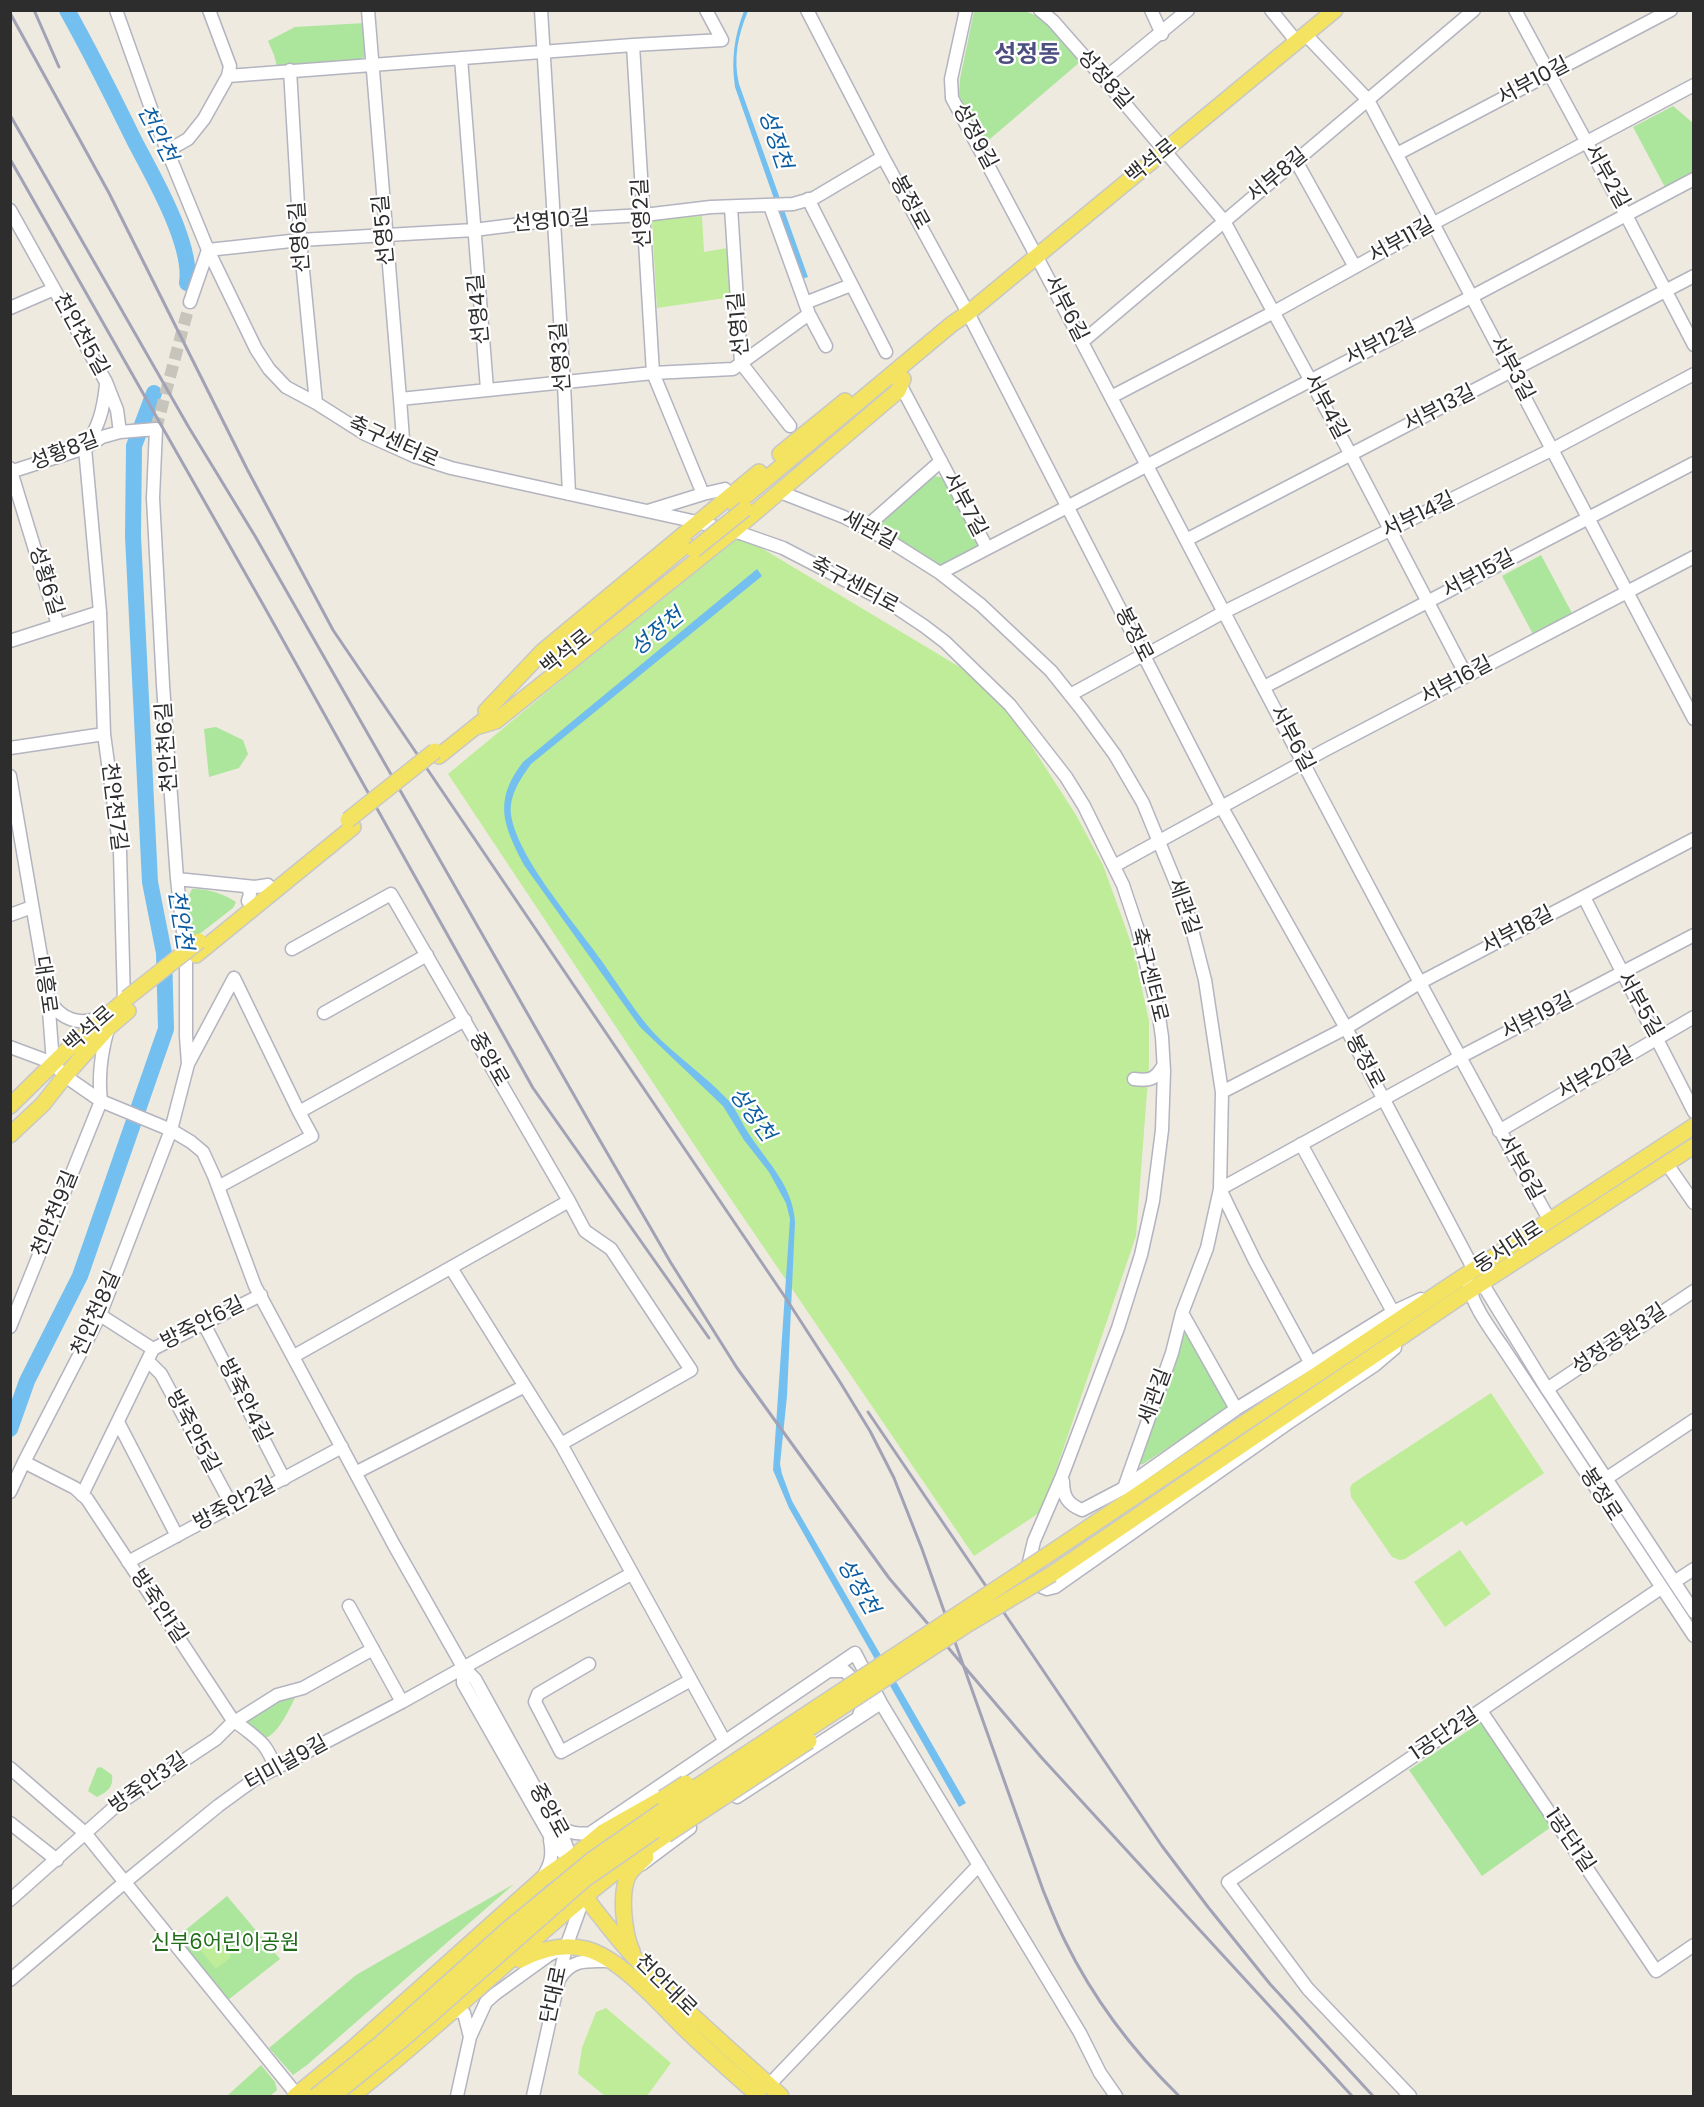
<!DOCTYPE html>
<meta charset="utf-8">
<style>
body{margin:0}
#map{position:relative;width:1704px;height:2107px;overflow:hidden;background:#eeeadf;font-family:Poppins,sans-serif}
canvas{display:block}
.frame{position:absolute;inset:0;border:12px solid #2d2d2d;pointer-events:none}
</style>
<div id="map">
<canvas width="1704" height="2107"></canvas>
<div class="frame"></div>
</div>
<script>
const g = document.querySelector('canvas').getContext('2d');
g.lineJoin = 'round';
function fill(path, color) { g.fillStyle = color; g.fill(path, 'evenodd'); }
function strokePath(path, color, width, dash) { g.strokeStyle = color; g.lineWidth = width; g.lineCap = dash ? 'butt' : 'round'; g.setLineDash(dash || []); g.stroke(path); }
function write(font, color, halo, rows, align = 'center') {
  g.font = font + ' Poppins,"Noto Sans KR",sans-serif'; g.lineWidth = 4.5; g.setLineDash([]); g.textBaseline = 'middle'; g.strokeStyle = halo; g.fillStyle = color; for (const [text, x, y, turn = 0] of rows) {
    g.save(); g.translate(x, y); g.rotate((+turn || 0) * Math.PI / 180); g.textAlign = isNaN(turn) ? turn : align; if (halo) g.strokeText(text, 0, 0); g.fillText(text, 0, 0); g.restore();
  }
}
fill(new Path2D(`
 M 974,11 C 989,11 1006,8 1021,11 C 1048,14 1065,43 1080,62 L 990,139 L 980,138 L 959,95 L 960,79 Z
 M 365,23 L 366,55 L 361,60 L 277,66 L 274,55 L 268,41 L 295,27 Z
 M 1673,106 L 1693,123 L 1693,175 L 1666,189 L 1633,127 Z
 M 933,476 L 945,478 L 978,543 L 975,549 L 941,566 L 882,531 L 882,521 Z
 M 1541,555 L 1573,615 L 1534,636 L 1502,576 Z
 M 216,727 L 243,740 L 248,754 L 239,768 L 209,777 L 204,729 Z
 M 192,889 C 206,888 225,894 236,902 L 233,908 L 193,939 L 190,938 L 186,901 Z
 M 1188,1334 L 1229,1406 L 1226,1410 L 1143,1464 L 1138,1465 L 1180,1335 Z
 M 295,1698 C 288,1711 277,1738 261,1739 L 247,1722 L 280,1699 Z
 M 1481,1722 L 1551,1827 L 1482,1876 L 1409,1770 Z
 M 101,1767 L 112,1775 C 114,1787 107,1792 97,1797 L 88,1791 L 97,1768 Z
 M 514,1884 L 307,2065 L 293,2075 L 269,2048 L 356,1975 Z
 M 227,1896 L 280,1959 L 228,2000 L 177,1937 Z
 M 261,2065 L 275,2082 L 277,2090 L 270,2096 L 227,2096 Z`), '#ace59c');
fill(new Path2D(`
 M 702,216 L 704,252 L 727,248 L 732,297 L 657,308 L 652,220 Z
 M 738,534 L 963,669 L 1013,717 L 1076,815 L 1103,865 L 1134,951 L 1149,1021 L 1149,1066 L 1136,1236 L 1042,1511 L 974,1556 L 707,1164 L 448,774 Z
 M 1491,1393 L 1544,1473 L 1466,1526 L 1462,1521 L 1405,1559 L 1400,1560 L 1392,1557 L 1351,1497 L 1350,1488 L 1352,1484 Z
 M 1460,1550 L 1491,1594 L 1445,1627 L 1414,1582 Z
 M 211,1931 L 230,1952 L 230,1958 L 216,1969 L 194,1943 Z
 M 606,2008 L 671,2063 L 647,2096 L 605,2096 L 578,2074 L 582,2048 L 596,2012 Z`), '#beec98');
fill(new Path2D(`
 M 744,11 L 748,11 C 738,35 733,58 739,84 L 808,277 L 802,279 L 735,87 C 731,60 734,37 744,11 Z
 M 757,569 L 762,576 L 531,764 C 521,778 509,795 511,814 C 516,856 575,923 601,960 C 618,984 634,1011 654,1033 C 676,1056 703,1074 725,1097 C 735,1106 740,1120 747,1131 C 766,1161 793,1185 795,1222 L 787,1396 L 780,1464 L 782,1474 L 792,1501 L 966,1803 L 959,1807 L 789,1508 L 773,1470 L 790,1219 L 786,1203 L 769,1172 L 744,1140 L 723,1106 L 640,1027 L 524,865 C 503,825 493,801 523,762 Z`), '#72bff0');
strokePath(new Path2D(`
 M 67,10 C 91,53 113,97 135,142 C 153,176 193,245 187,283
 M 10,1429 L 27,1381 L 80,1276 L 166,1029 L 164,953 L 150,882 L 133,536 L 134,446 L 154,393`), '#72bff0', 16);
strokePath(new Path2D(`
 M 156,429 L 190,302`), '#c7c4bb', 12, [12, 6]);
const minor = new Path2D(`
 M 116,10 L 158,128 L 208,250 L 256,349 L 269,369 L 286,387 L 316,403 L 365,434 L 414,456 L 451,468 L 697,522 L 743,534 L 783,548 L 891,604 L 924,626 L 945,642 L 1010,705 L 1066,777 L 1084,806 L 1123,885 L 1137,927 L 1158,1010 L 1162,1037 L 1164,1071 L 1162,1130 L 1153,1201 L 1141,1255 L 1118,1328 L 1062,1476 L 1034,1541 L 1029,1562 L 1033,1576 L 1040,1586 L 1047,1589 L 1055,1587 L 1288,1423 L 1375,1365 L 1395,1348
 M 368,10 L 400,399 L 403,439 L 400,449
 M 541,10 L 564,384 L 569,494
 M 807,10 L 883,157 L 968,313 L 1221,806 L 1346,1028 L 1474,1270
 M 966,10 L 951,79 L 952,98 C 1153,471 1344,850 1550,1221
 M 1040,10 L 1053,21 L 1104,79 L 1224,221 L 1351,455 L 1466,675
 M 1151,10 L 1162,34
 M 1271,10 L 1297,42
 M 1515,10 L 1627,217 L 1694,345
 M 1306,35 L 1368,100 L 1694,719
 M 461,58 L 487,389
 M 290,70 L 300,240 L 316,403
 M 228,76 L 633,45
 M 1104,79 L 1188,10
 M 167,151 L 188,139 L 204,119 L 228,76 L 230,66 L 209,10
 M 1397,154 L 1671,10
 M 1296,161 L 1355,267
 M 808,199 L 886,352
 M 770,206 L 809,314 L 826,346
 M 731,207 L 741,363 L 790,426
 M 10,210 L 106,382 L 117,410 L 120,432 L 156,429 L 153,498 L 163,685 L 177,879 L 186,958 L 186,1036 L 188,1064 L 171,1130 L 100,1315 L 24,1462 L 10,1492
 M 190,302 L 208,250 L 300,240 L 474,230 L 553,220 L 644,215 L 711,207 L 793,204 L 814,198 L 883,157
 M 805,303 L 851,285
 M 10,308 L 54,289
 M 1082,342 L 1474,10
 M 106,385 C 103,412 99,425 85,448 L 100,612 L 104,734 L 120,851 L 124,1002
 M 901,386 L 987,548
 M 1111,397 L 1274,312 L 1434,223 L 1694,85
 M 400,399 L 653,373 L 733,369 L 809,314
 M 10,468 L 58,625
 M 10,472 L 85,448 L 102,437 L 120,432
 M 780,492 L 844,517 L 891,542 L 940,573 L 981,605 L 1051,671 L 1083,711 L 1115,755 L 1143,803 L 1187,910 L 1205,980 L 1222,1092 L 1220,1189 L 1207,1248 L 1182,1313 L 1172,1353 L 1124,1488
 M 703,494 L 653,373 L 633,45 L 722,40 L 706,10
 M 648,511 L 703,494 L 725,489
 M 865,528 L 941,461
 M 1186,540 L 1694,276
 M 940,573 L 1473,296 L 1694,179
 M 10,641 L 100,612
 M 1144,656 L 1224,612 L 1553,449 L 1694,374
 M 1264,687 L 1694,463
 M 1070,695 L 1143,655
 M 10,748 L 104,734
 M 10,776 L 48,997 L 53,1063
 M 1114,866 L 1325,750 L 1694,557
 M 177,879 L 255,887 L 268,885
 M 1584,897 C 1620,969 1658,1040 1694,1112
 M 248,901 L 250,894 L 248,887
 M 10,915 L 32,907
 M 292,949 L 391,894 L 569,1201 L 585,1231 L 611,1249 L 691,1370 L 561,1444
 M 49,999 C 60,1020 81,1027 102,1016
 M 324,1013 L 427,955
 M 10,1047 L 53,1063 L 65,1076 L 101,1101 L 171,1130 L 191,1142 L 203,1152 L 214,1176 L 255,1286 L 394,1545 L 463,1667 L 475,1679 L 565,1842 L 571,1859
 M 188,1064 L 234,978
 M 1134,1079 C 1149,1081 1155,1080 1163,1066
 M 1222,1092 L 1346,1028 L 1421,982 L 1694,839
 M 299,1112 L 465,1020
 M 1499,1131 L 1694,1017
 M 1301,1144 L 1393,1312
 M 1667,1164 L 1694,1203
 M 218,1187 L 312,1136 L 299,1112 L 234,978
 M 451,1268 L 561,1444 L 724,1740
 M 1468,1283 C 1473,1306 1489,1327 1502,1346 L 1694,1636
 M 1482,1283 L 1547,1389 L 1694,1612
 M 1182,1313 L 1236,1409
 M 100,1315 L 153,1349
 M 204,1324 L 284,1479
 M 10,1327 L 101,1101 C 98,1076 101,1053 108,1029
 M 294,1356 L 569,1201
 M 148,1361 L 161,1374 L 232,1506
 M 1311,1364 L 1255,1261 L 1220,1189 L 1460,1057 L 1694,935
 M 1547,1389 L 1694,1291
 M 118,1422 L 177,1536
 M 24,1462 L 75,1488 L 87,1499 L 234,1722 C 240,1724 262,1742 265,1747 C 270,1754 273,1762 277,1769
 M 357,1472 L 525,1386
 M 1607,1478 L 1694,1420
 M 1063,1481 C 1063,1496 1067,1504 1082,1510 L 1124,1488 L 1236,1409 L 1393,1312 L 1421,1299
 M 82,1495 L 153,1349 L 261,1295
 M 128,1562 L 342,1447
 M 1674,1582 L 1694,1569
 M 349,1606 L 402,1702
 M 589,1664 L 538,1694 L 535,1702 L 561,1752 L 691,1680
 M 463,1667 L 463,1683 L 557,1848 L 571,1859
 M 828,1671 L 845,1671 L 860,1687 L 865,1699 L 858,1718
 M 1481,1711 L 1656,1971 L 1694,1945
 M 10,1768 L 85,1833 L 297,2095
 M 737,1797 L 881,1703 L 875,1698
 M 10,1823 L 57,1860
 M 557,1823 C 567,1835 581,1834 596,1833
 M 589,1834 L 855,1653 L 881,1703 L 1080,2033 L 1100,2073 L 1116,2096
 M 642,1864 L 690,1828
 M 543,1877 C 551,1864 553,1855 550,1840
 M 10,1900 L 118,1804 L 216,1739 L 231,1724 L 277,1695 L 303,1688 L 373,1649
 M 560,1978 C 572,1958 589,1961 609,1961
 M 10,1980 L 125,1882 L 218,1806 L 255,1779 L 402,1702 L 631,1574
 M 452,2013 L 460,2011 L 464,2013 L 470,2037
 M 769,2085 L 979,1865
 M 457,2096 L 470,2037 L 486,2002 L 495,1994 L 549,1955 L 559,1950
 M 533,2096 L 566,1947 L 584,1897
 M 1410,2096 L 1308,1989 L 1228,1882 L 1661,1588`);
const major = new Path2D(`
 M 780,454 L 845,401
 M 735,505 L 952,324 L 968,313 L 1335,10
 M 554,654 L 686,545
 M 486,711 L 543,651 L 759,472
 M 476,727 L 496,721 L 732,532 L 898,391 L 903,379
 M 439,756 L 484,720
 M 196,955 L 353,827
 M 10,1106 L 66,1051 L 125,1000
 M 10,1135 L 43,1104 L 65,1076 L 108,1028 L 128,1011
 M 1046,1556 L 1449,1286 L 1694,1126
 M 1052,1574 L 1457,1299 L 1694,1146
 M 581,1887 C 586,1901 598,1913 607,1925 C 657,1989 722,2041 781,2096
 M 632,1951 C 624,1933 619,1892 629,1874 C 633,1868 641,1862 646,1857
 M 520,1960 C 539,1950 563,1943 586,1949 C 621,1958 661,2006 688,2032 C 711,2054 735,2075 759,2096
 M 295,2096 L 352,2049 L 542,1879 L 571,1859 L 603,1832 L 663,1798
 M 352,2096 C 459,2012 554,1912 666,1835`);
strokePath(minor, '#b3b4c0', 15);
strokePath(major, '#c8c8c8', 18);
strokePath(minor, '#fff', 12);
strokePath(major, '#f3e360', 15);
strokePath(new Path2D(`
 M 34,10 L 59,67
 M 10,13 L 109,193 L 247,469 L 333,630 L 785,1297 L 840,1382 L 870,1431 L 894,1478 L 922,1549 L 1043,1890 C 1050,1907 1057,1925 1065,1941 C 1093,1998 1134,2052 1179,2096
 M 10,115 L 188,426 L 255,536 L 595,1132 L 671,1263 L 737,1368 L 889,1578 L 1041,1757 L 1352,2096
 M 10,159 L 265,608 L 533,1088 L 709,1338
 M 868,1412 L 1162,1846 L 1208,1907 L 1270,1984 L 1373,2096`), '#a2a2b7', 3);
const majorBridge = new Path2D(`
 M 694,550 L 745,509
 M 348,820 L 435,751
 M 127,998 L 199,941
 M 663,1798 L 686,1783
 M 666,1835 L 809,1741
 M 316,2096 L 380,2044 L 507,1930 L 592,1860 L 701,1784 L 1046,1556
 M 333,2096 L 402,2040 L 585,1879 L 667,1822 L 968,1624 L 1052,1574`);
strokePath(majorBridge, '#c8c8c8', 18, []);
strokePath(majorBridge, '#f3e360', 15);
write('21px', '#2d2d2d', '#fff', [
 ["성정8길",1104,80,49],
 ["서부10길",1534,82,-28],
 ["성정9길",974,137,62],
 ["백석로",1152,162,-39],
 ["서부8길",1278,176,-40],
 ["서부2길",1606,177,61],
 ["봉정로",909,203,61],
 ["선영2길",643,213,-93],
 ["선영10길",551,222,-5],
 ["선영5길",385,230,-95],
 ["선영6길",301,237,-94],
 ["서부11길",1402,241,-29],
 ["선영4길",480,309,-95],
 ["서부6길",1065,309,63],
 ["선영1길",740,324,-95],
 ["천안천5길",80,335,61],
 ["서부12길",1381,343,-27],
 ["선영3길",562,357,-94],
 ["서부3길",1511,369,62],
 ["서부4길",1325,407,62],
 ["서부13길",1440,409,-27],
 ["축구센터로",393,443,24],
 ["성황8길",65,452,-21],
 ["서부7길",964,505,62],
 ["서부14길",1419,516,-26],
 ["세관길",869,531,28],
 ["서부15길",1479,575,-28],
 ["성황6길",45,581,73],
 ["축구센터로",854,586,28],
 ["봉정로",1133,635,63],
 ["백석로",567,653,-39],
 ["서부16길",1457,681,-28],
 ["서부6길",1291,739,62],
 ["천안천6길",168,747,-94],
 ["천안천7길",113,807,83],
 ["세관길",1183,907,71],
 ["서부18길",1518,931,-28],
 ["축구센터로",1148,975,76],
 ["대흥로",44,985,82],
 ["서부5길",1639,1005,61],
 ["서부19길",1538,1017,-27],
 ["백석로",90,1030,-41],
 ["중앙로",488,1060,60],
 ["봉정로",1364,1062,62],
 ["서부20길",1596,1074,-30],
 ["서부6길",1520,1168,61],
 ["천안천9길",56,1214,-68],
 ["동서대로",1509,1248,-33],
 ["천안천8길",97,1314,-66],
 ["방죽안6길",203,1324,-27],
 ["성정공원3길",1620,1340,-34],
 ["세관길",1156,1397,-70],
 ["방죽안4길",244,1401,63],
 ["방죽안5길",192,1432,62],
 ["봉정로",1600,1495,57],
 ["방죽안2길",235,1505,-28],
 ["방죽안1길",158,1607,56],
 ["1공단2길",1445,1735,-34],
 ["터미널9길",287,1764,-29],
 ["방죽안3길",149,1784,-35],
 ["중앙로",548,1811,61],
 ["1공단1길",1569,1841,56],
 ["천안대로",665,1986,45],
 ["단대로",555,1995,-78]
]);
write('21px', '#216d1a', '#fff', [
 ["신부6어린이공원",225,1944]
]);
write('italic 22px', '#0c5ca2', '#fff', [
 ["천안천",156,134,63],
 ["성정천",774,140,71],
 ["성정천",658,633,-39],
 ["천안천",179,920,81],
 ["성정천",751,1115,54],
 ["성정천",857,1587,60]
]);
write('bold 24px', '#4c4f7f', '#fff', [
 ["성정동",1027,56]
]);
</script>
